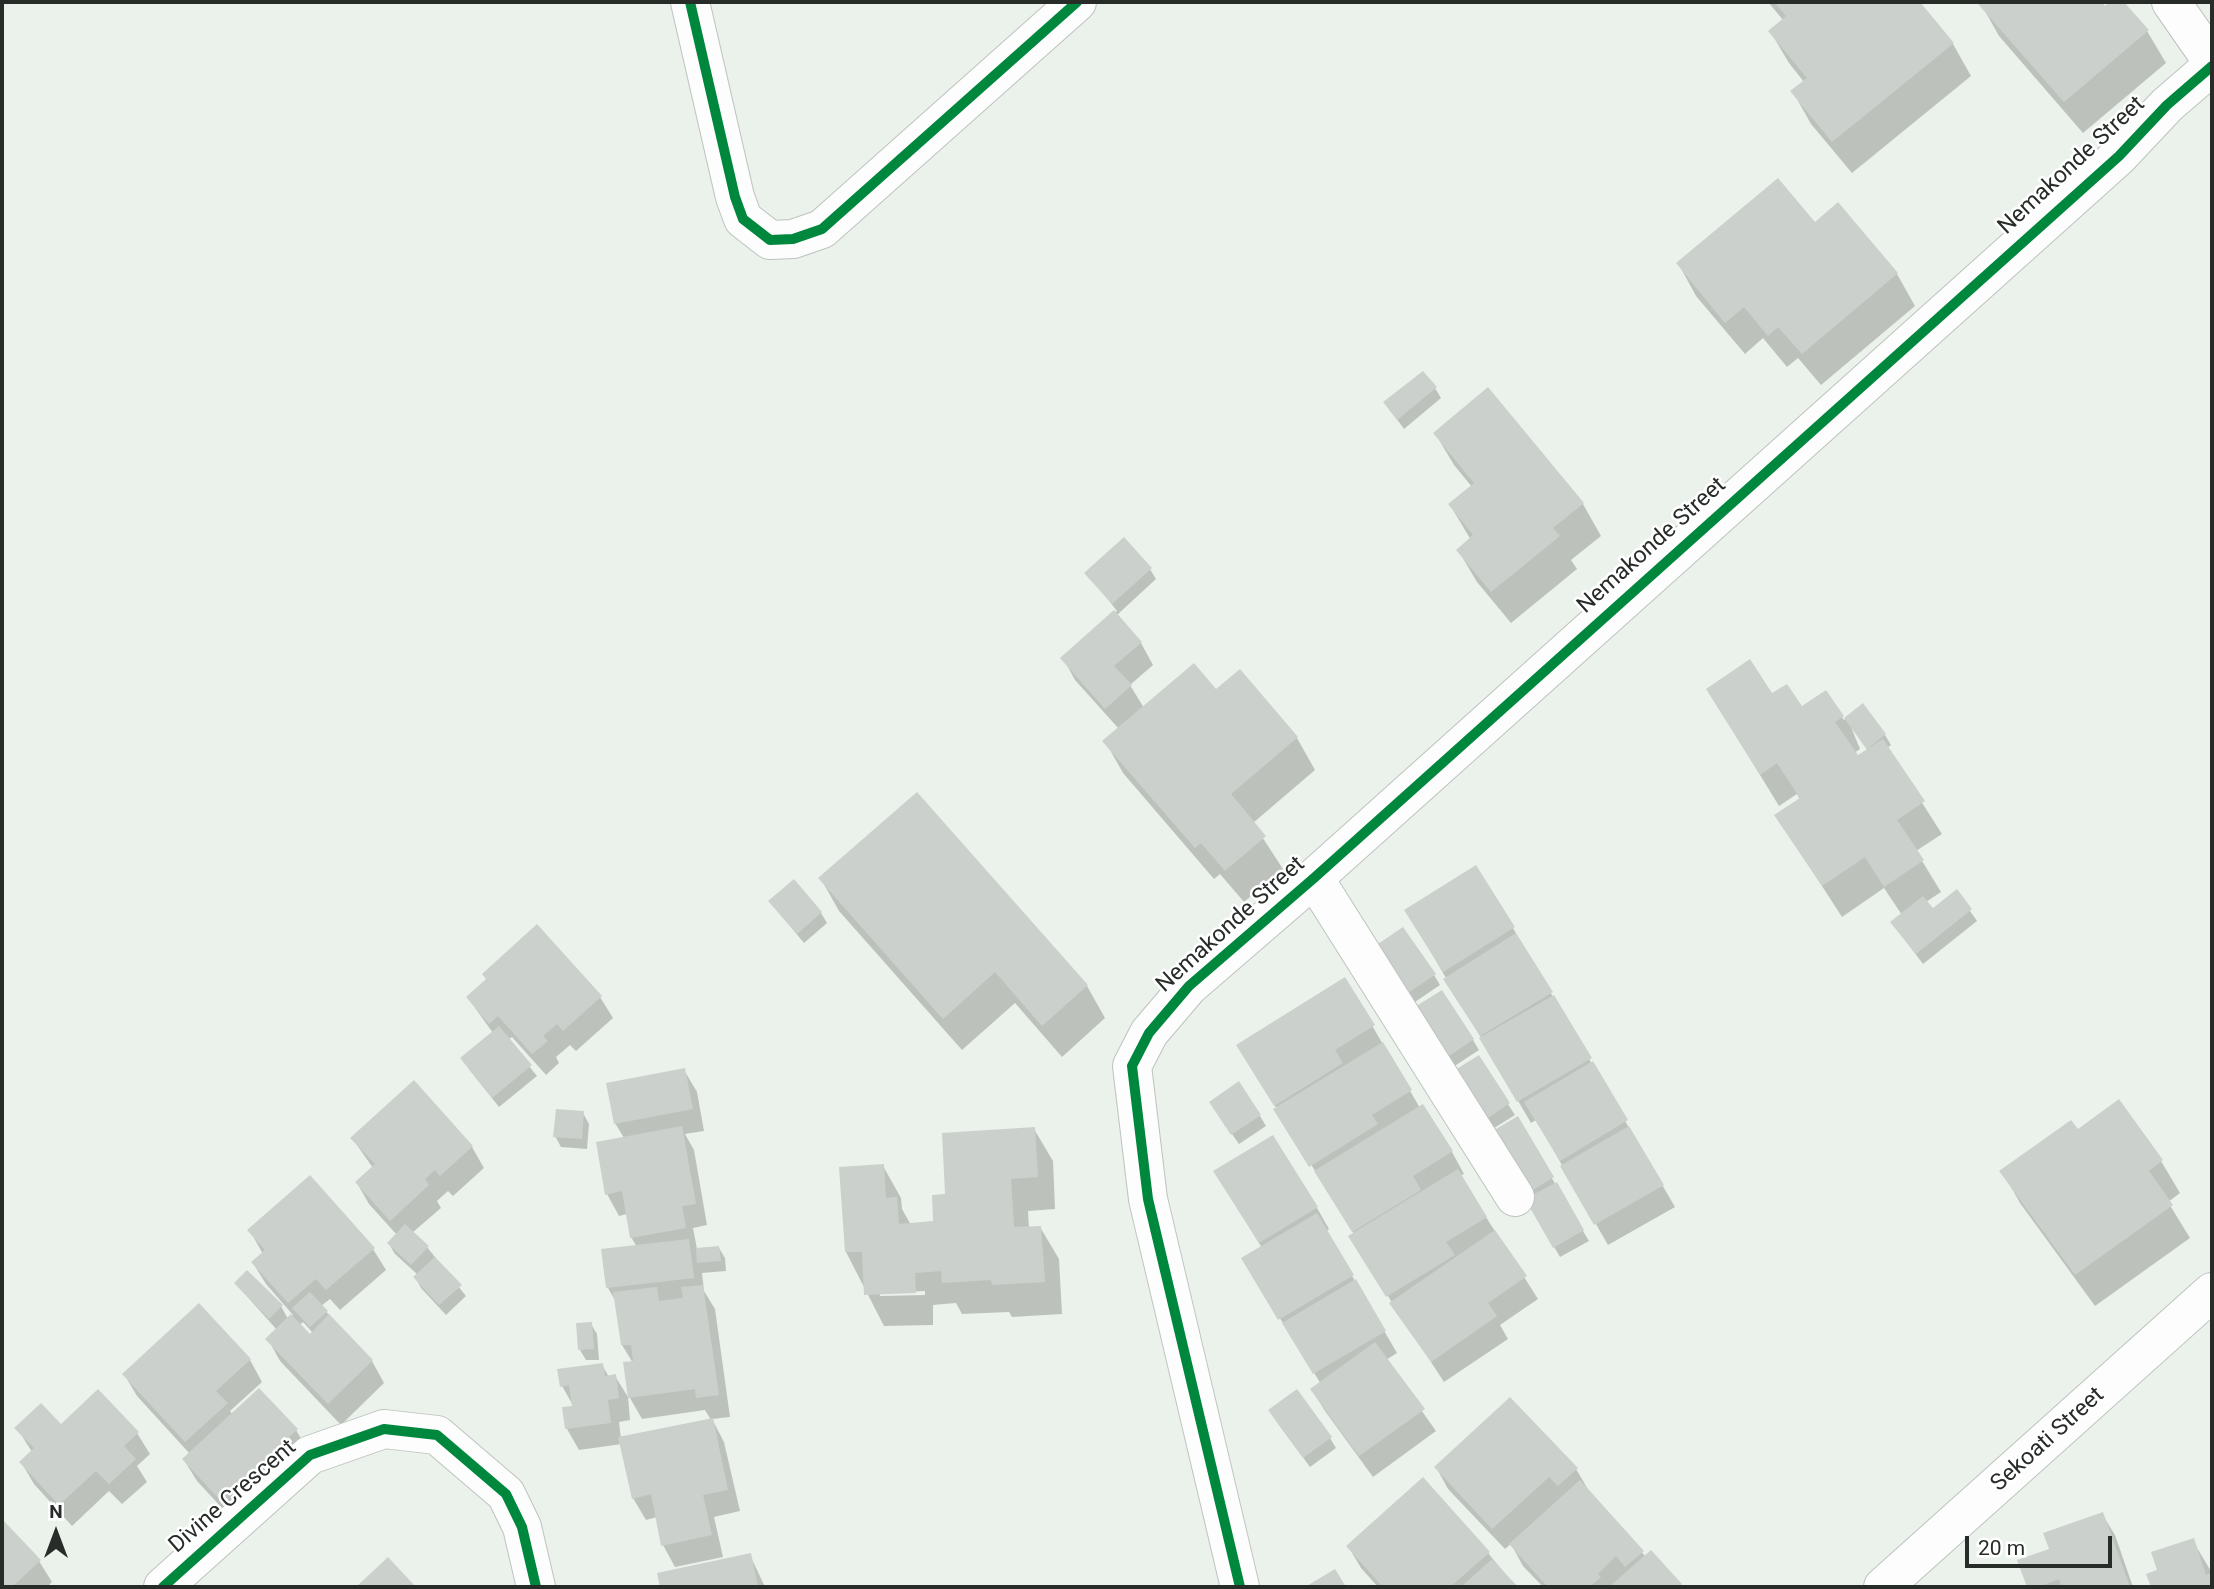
<!DOCTYPE html>
<style>
body{margin:0}
#map{position:relative;width:2214px;height:1589px;overflow:hidden;background:#ebf2ec;font-family:Roboto,sans-serif}
canvas{display:block}
.frame{position:absolute;inset:0;border:4px solid #272c28;pointer-events:none}
.north{position:absolute;left:21px;top:1498px;width:70px;height:70px;-webkit-text-stroke:5px #fff;paint-order:stroke;rotate:0deg;font-size:19px;font-weight:700;line-height:28px;text-align:center;color:#272c28}
.north::after{content:'';display:block;margin:auto;width:24px;height:32px;background:#272c28;clip-path:polygon(50% 0,100% 100%,50% 72%,0 100%)}
.scale{position:absolute;left:1965px;top:1536px;width:147px;height:32px;box-sizing:border-box;border:4px solid #272c28;border-top:0;padding-left:9px;font-size:21px;line-height:24px;white-space:nowrap;color:#272c28;-webkit-text-stroke:5px #fff;paint-order:stroke}
</style>
<div id="map">
<canvas width="2214" height="1589"></canvas>
<div class="frame"></div>
<div class="north">N</div>
<div class="scale">20 m</div>
</div>
<script>
const g = document.querySelector('canvas').getContext('2d');
g.lineJoin = 'round';
function fill(path, color) { g.fillStyle = color; g.fill(path, 'evenodd'); }
function strokePath(path, color, width, dash) { g.strokeStyle = color; g.lineWidth = width; g.lineCap = dash ? 'butt' : 'round'; g.setLineDash(dash || []); g.stroke(path); }
function write(font, color, halo, rows, align = 'center') {
  g.font = font + ' Roboto,sans-serif'; g.lineWidth = 5; g.setLineDash([]); g.textBaseline = 'middle'; g.strokeStyle = halo; g.fillStyle = color; for (const [text, x, y, turn = 0] of rows) {
    g.save(); g.translate(x, y); g.rotate((+turn || 0) * Math.PI / 180); g.textAlign = isNaN(turn) ? turn : align; if (halo) g.strokeText(text, 0, 0); g.fillText(text, 0, 0); g.restore();
  }
}
fill(new Path2D(`
 M 1768,2 L 1918,2 L 1953,44 L 1971,76 L 1852,173 L 1811,124 L 1793,92 L 1804,82 L 1789,63 L 1770,31 L 1783,20 Z
 M 1984,2 L 2099,2 L 2105,8 L 2112,2 L 2122,2 L 2147,31 L 2166,63 L 2083,133 L 1999,36 L 1981,4 Z
 M 1815,224 L 1897,274 L 1915,306 L 1821,385 L 1798,358 L 1787,367 L 1763,338 L 1745,354 L 1696,296 L 1678,263 Z
 M 1435,388 L 1441,398 L 1404,429 L 1385,403 Z
 M 1435,433 L 1583,504 L 1601,536 L 1571,560 L 1577,569 L 1511,623 L 1477,582 L 1458,550 L 1471,540 L 1450,505 L 1472,487 L 1454,465 Z
 M 1150,569 L 1156,579 L 1117,615 L 1141,643 L 1153,665 L 1130,685 L 1144,708 L 1216,691 L 1239,671 L 1297,738 L 1315,770 L 1253,823 L 1283,869 L 1244,902 L 1220,874 L 1214,879 L 1123,773 L 1105,741 L 1119,729 L 1075,680 L 1063,658 L 1117,611 L 1087,573 Z
 M 1825,693 L 1844,720 L 1863,706 L 1885,735 L 1891,745 L 1887,748 L 1942,834 L 1916,851 L 1941,892 L 1926,902 L 1932,910 L 1956,891 L 1977,921 L 1923,964 L 1892,923 L 1902,915 L 1884,888 L 1842,917 L 1776,815 L 1800,800 L 1797,794 L 1779,806 L 1727,721 L 1772,696 L 1802,708 ZM 1851,727 L 1868,751 L 1857,758 L 1854,753 L 1860,749 Z
 M 917,794 L 1087,986 L 1105,1018 L 1062,1057 L 1015,1003 L 962,1050 L 839,911 L 821,879 Z
 M 770,902 L 821,913 L 827,923 L 804,943 Z
 M 1513,928 L 1675,1207 L 1608,1245 L 1536,1120 L 1531,1123 L 1419,932 Z
 M 1380,959 L 1434,975 L 1440,985 L 1412,1004 Z
 M 1345,979 L 1420,1108 L 1423,1107 L 1452,1152 L 1464,1174 L 1460,1176 L 1538,1299 L 1500,1325 L 1508,1339 L 1444,1382 L 1363,1258 L 1354,1234 L 1251,1067 Z
 M 600,997 L 613,1018 L 576,1051 L 570,1045 L 556,1057 L 559,1063 L 546,1075 L 512,1037 L 508,1040 L 537,1076 L 499,1107 L 468,1068 L 493,1033 L 468,998 Z
 M 1419,1021 L 1473,1040 L 1479,1050 L 1450,1069 Z
 M 1478,1058 L 1515,1115 L 1486,1133 Z
 M 684,1070 L 697,1092 L 704,1131 L 685,1134 L 694,1150 L 707,1225 L 693,1228 L 697,1249 L 719,1248 L 725,1258 L 726,1271 L 702,1273 L 704,1291 L 715,1309 L 730,1417 L 712,1419 L 724,1442 L 740,1511 L 714,1517 L 723,1557 L 675,1567 L 663,1545 L 657,1517 L 646,1520 L 633,1498 L 622,1444 L 579,1450 L 567,1429 L 574,1407 L 562,1386 L 602,1365 L 609,1377 L 615,1376 L 628,1397 L 630,1420 L 619,1422 L 621,1439 L 711,1420 L 705,1410 L 642,1419 L 630,1398 L 633,1363 L 622,1345 L 616,1302 L 608,1288 L 637,1247 L 631,1237 L 627,1214 L 619,1216 L 607,1194 L 624,1138 L 615,1123 Z
 M 583,1113 L 589,1124 L 587,1149 L 561,1147 L 555,1136 Z
 M 1217,1113 L 1260,1116 L 1266,1126 L 1239,1144 Z
 M 1517,1119 L 1589,1241 L 1560,1257 L 1530,1205 Z
 M 1034,1129 L 1053,1161 L 1055,1209 L 1028,1211 L 1029,1228 L 1040,1227 L 1059,1259 L 1062,1314 L 1012,1317 L 1009,1312 L 962,1314 L 956,1303 L 933,1305 L 933,1325 L 884,1326 L 846,1252 L 883,1166 L 901,1198 L 902,1209 L 911,1225 L 935,1223 L 947,1195 ZM 925,1291 L 925,1295 L 880,1296 L 880,1293 Z
 M 2078,1131 L 2161,1161 L 2180,1193 L 2168,1202 L 2190,1238 L 2095,1306 L 2020,1203 L 2002,1171 Z
 M 352,1138 L 472,1147 L 484,1168 L 453,1196 L 448,1191 L 437,1201 L 441,1208 L 412,1233 L 427,1247 L 466,1296 L 446,1315 L 421,1288 L 415,1277 L 418,1275 L 395,1254 L 389,1244 L 397,1235 L 369,1204 L 357,1183 L 373,1168 Z
 M 1228,1193 L 1317,1208 L 1329,1229 L 1326,1231 L 1397,1353 L 1386,1360 L 1436,1431 L 1373,1477 L 1325,1411 L 1312,1390 L 1321,1384 L 1243,1259 L 1262,1248 Z
 M 250,1231 L 373,1249 L 386,1270 L 340,1310 L 330,1299 L 321,1306 L 372,1361 L 384,1383 L 341,1425 L 280,1361 L 268,1339 L 277,1330 L 236,1284 L 281,1306 L 288,1319 L 293,1315 L 266,1284 L 253,1263 L 263,1254 ZM 303,1322 L 313,1333 L 310,1336 L 299,1326 Z
 M 199,1305 L 250,1360 L 262,1382 L 230,1411 L 233,1415 L 296,1430 L 309,1452 L 234,1521 L 197,1481 L 184,1460 L 190,1454 L 137,1396 L 124,1374 Z
 M 591,1324 L 597,1334 L 599,1360 L 586,1360 L 580,1350 Z
 M 1276,1421 L 1330,1438 L 1336,1448 L 1310,1467 Z
 M 61,1426 L 137,1433 L 150,1454 L 137,1466 L 147,1482 L 122,1504 L 109,1491 L 72,1526 L 34,1484 L 21,1462 L 32,1452 L 17,1428 Z
 M 1436,1467 L 1576,1469 L 1589,1491 L 1646,1557 L 1681,1587 L 1543,1587 L 1523,1566 L 1511,1544 L 1505,1549 L 1448,1489 Z
 M 1423,1480 L 1488,1553 L 1516,1587 L 1378,1587 L 1361,1568 L 1348,1546 Z
 M 2102,1514 L 2115,1535 L 2133,1587 L 2029,1587 L 2020,1561 L 2051,1550 Z
 M 2,1521 L 39,1561 L 52,1582 L 47,1587 L 2,1587 Z
 M 2193,1541 L 2212,1573 L 2212,1587 L 2152,1587 L 2148,1575 L 2159,1571 Z
 M 750,1555 L 765,1587 L 661,1587 L 659,1574 Z`), '#0003');
fill(new Path2D(`
 M 1774,2 L 1920,2 L 1954,43 L 1832,142 L 1790,91 L 1807,78 L 1768,31 L 1786,16 Z
 M 1981,2 L 2102,2 L 2105,6 L 2109,2 L 2124,2 L 2149,30 L 2064,102 L 1978,4 Z
 M 1778,178 L 1815,222 L 1838,202 L 1898,273 L 1802,354 L 1778,327 L 1768,336 L 1744,307 L 1725,323 L 1676,263 Z
 M 1423,371 L 1437,387 L 1397,420 L 1383,402 Z
 M 1488,387 L 1584,503 L 1553,528 L 1560,536 L 1491,592 L 1456,550 L 1473,535 L 1448,504 L 1474,483 L 1433,433 Z
 M 1124,537 L 1152,568 L 1112,604 L 1084,573 Z
 M 1114,610 L 1142,642 L 1114,666 L 1132,685 L 1105,709 L 1060,658 Z
 M 1750,659 L 1772,693 L 1787,684 L 1802,706 L 1826,690 L 1844,716 L 1835,722 L 1858,755 L 1883,739 L 1925,801 L 1897,820 L 1924,860 L 1884,887 L 1865,857 L 1822,886 L 1774,815 L 1800,798 L 1777,763 L 1760,775 L 1706,689 Z
 M 1194,663 L 1216,689 L 1240,669 L 1298,737 L 1231,794 L 1266,836 L 1225,871 L 1201,843 L 1195,848 L 1102,741 Z
 M 1863,703 L 1886,734 L 1867,749 L 1844,718 Z
 M 917,792 L 1088,985 L 1042,1026 L 995,972 L 943,1019 L 818,878 Z
 M 1476,865 L 1515,927 L 1443,972 L 1404,910 Z
 M 794,879 L 822,912 L 797,934 L 768,901 Z
 M 1957,889 L 1972,909 L 1916,954 L 1890,922 L 1923,896 L 1933,908 Z
 M 537,924 L 602,996 L 563,1031 L 557,1024 L 543,1036 L 548,1041 L 532,1054 L 498,1016 L 489,1024 L 466,997 L 486,979 L 482,974 Z
 M 1403,927 L 1436,974 L 1405,995 L 1372,948 Z
 M 1516,933 L 1553,992 L 1480,1036 L 1443,979 Z
 M 1345,977 L 1375,1025 L 1335,1050 L 1343,1063 L 1274,1106 L 1236,1045 Z
 M 1442,990 L 1474,1039 L 1443,1060 L 1410,1010 Z
 M 1554,995 L 1592,1058 L 1517,1102 L 1479,1038 Z
 M 499,1026 L 532,1065 L 492,1098 L 460,1058 Z
 M 1383,1042 L 1412,1090 L 1372,1115 L 1378,1124 L 1309,1167 L 1273,1109 Z
 M 1479,1055 L 1510,1103 L 1479,1124 L 1447,1075 Z
 M 1593,1061 L 1628,1120 L 1560,1161 L 1524,1102 Z
 M 685,1068 L 693,1109 L 614,1124 L 606,1083 Z
 M 414,1080 L 473,1146 L 440,1176 L 435,1170 L 425,1179 L 429,1185 L 390,1221 L 355,1182 L 375,1164 L 350,1138 Z
 M 1239,1081 L 1261,1115 L 1231,1135 L 1209,1102 Z
 M 2119,1099 L 2163,1160 L 2149,1171 L 2173,1205 L 2075,1275 L 1999,1171 L 2071,1120 L 2078,1129 Z
 M 1423,1104 L 1453,1151 L 1413,1176 L 1421,1190 L 1352,1232 L 1314,1171 Z
 M 556,1109 L 584,1111 L 582,1139 L 553,1137 Z
 M 1518,1116 L 1554,1177 L 1523,1196 L 1486,1135 Z
 M 682,1126 L 696,1204 L 682,1206 L 686,1228 L 630,1238 L 622,1191 L 605,1195 L 596,1142 Z
 M 1629,1126 L 1664,1185 L 1594,1225 L 1560,1166 Z
 M 1035,1127 L 1038,1177 L 1011,1179 L 1014,1227 L 1041,1226 L 1045,1282 L 992,1285 L 991,1280 L 942,1283 L 941,1271 L 915,1273 L 916,1293 L 864,1295 L 862,1252 L 845,1252 L 839,1167 L 884,1164 L 886,1198 L 897,1197 L 899,1224 L 933,1221 L 932,1195 L 945,1194 L 942,1133 Z
 M 1273,1135 L 1318,1207 L 1259,1243 L 1213,1171 Z
 M 1458,1169 L 1487,1217 L 1446,1242 L 1455,1255 L 1386,1297 L 1348,1236 Z
 M 310,1175 L 375,1248 L 326,1290 L 316,1279 L 288,1303 L 251,1262 L 265,1250 L 247,1230 Z
 M 1557,1182 L 1584,1230 L 1553,1248 L 1525,1199 Z
 M 1317,1213 L 1354,1275 L 1278,1320 L 1241,1258 Z
 M 405,1224 L 429,1246 L 411,1265 L 387,1243 Z
 M 1495,1230 L 1527,1276 L 1488,1303 L 1497,1316 L 1431,1362 L 1389,1303 Z
 M 689,1239 L 694,1278 L 606,1288 L 601,1249 Z
 M 719,1246 L 721,1261 L 697,1263 L 696,1248 Z
 M 435,1257 L 462,1285 L 439,1305 L 413,1277 Z
 M 247,1270 L 283,1305 L 269,1319 L 234,1283 Z
 M 1356,1279 L 1386,1331 L 1313,1374 L 1282,1323 Z
 M 703,1285 L 719,1395 L 696,1398 L 695,1389 L 628,1398 L 623,1362 L 633,1361 L 631,1345 L 621,1345 L 613,1292 L 657,1287 L 659,1301 L 683,1298 L 681,1287 Z
 M 310,1292 L 328,1311 L 310,1327 L 292,1308 Z
 M 199,1303 L 251,1359 L 216,1391 L 228,1403 L 185,1442 L 122,1374 Z
 M 291,1314 L 310,1334 L 329,1314 L 373,1360 L 328,1404 L 265,1339 Z
 M 592,1322 L 594,1349 L 578,1350 L 576,1323 Z
 M 1375,1342 L 1425,1409 L 1359,1456 L 1310,1389 Z
 M 603,1363 L 605,1376 L 616,1374 L 619,1398 L 608,1400 L 611,1423 L 565,1429 L 562,1407 L 572,1406 L 569,1385 L 560,1387 L 557,1369 Z
 M 259,1388 L 298,1429 L 220,1500 L 182,1459 Z
 M 98,1389 L 139,1432 L 124,1446 L 136,1459 L 109,1484 L 96,1471 L 59,1505 L 19,1462 L 34,1448 L 14,1428 L 41,1403 L 61,1424 Z
 M 1297,1389 L 1332,1437 L 1303,1458 L 1268,1410 Z
 M 1510,1397 L 1578,1468 L 1558,1486 L 1549,1477 L 1492,1529 L 1434,1467 Z
 M 713,1418 L 728,1490 L 703,1495 L 712,1535 L 661,1546 L 651,1494 L 632,1499 L 618,1437 Z
 M 1423,1477 L 1490,1552 L 1450,1587 L 1383,1587 L 1346,1546 Z
 M 1580,1480 L 1644,1551 L 1625,1567 L 1616,1556 L 1598,1574 L 1601,1577 L 1589,1587 L 1548,1587 L 1509,1544 Z
 M 2103,1512 L 2130,1587 L 2062,1587 L 2059,1579 L 2038,1587 L 2027,1587 L 2017,1560 L 2049,1549 L 2043,1533 Z
 M 2,1519 L 41,1560 L 12,1587 L 2,1587 Z
 M 2194,1538 L 2206,1575 L 2212,1573 L 2212,1587 L 2151,1587 L 2146,1574 L 2157,1570 L 2151,1552 Z
 M 1651,1550 L 1682,1584 L 1678,1587 L 1609,1587 Z
 M 751,1553 L 758,1587 L 660,1587 L 657,1573 Z
 M 388,1557 L 416,1587 L 356,1587 Z
 M 1492,1559 L 1518,1587 L 1461,1587 Z
 M 1335,1569 L 1346,1587 L 1305,1587 Z`), '#cbd0cc');
const minor = new Path2D(`
 M 690,2 L 735,197 L 743,219 L 770,240 L 793,239 L 822,229 L 1077,2
 M 2171,2 L 2212,61
 M 1314,878 L 1515,1197
 M 163,1587 L 310,1455 L 384,1429 L 437,1435 L 506,1494 L 522,1527 L 536,1587
 M 1240,1587 L 1148,1199 L 1132,1066 L 1149,1033 L 1189,986 L 1314,878 L 2119,156 L 2167,105 L 2212,66
 M 1883,1587 L 2212,1292`);
strokePath(minor, '#bdc3be', 40);
strokePath(minor, '#fcfdfc', 38);
strokePath(new Path2D(`
 M 690,2 L 735,197 L 743,219 L 770,240 L 793,239 L 822,229 L 1077,2
 M 163,1587 L 310,1455 L 384,1429 L 437,1435 L 506,1494 L 522,1527 L 536,1587
 M 1240,1587 L 1148,1199 L 1132,1066 L 1149,1033 L 1189,986 L 1314,878 L 2119,156 L 2167,105 L 2212,66`), '#00873e', 10);
write('23px', '#272c28', '#fff', [
 ["Nemakonde Street",2072,166,-43],
 ["Nemakonde Street",1652,546,-42],
 ["Nemakonde Street",1231,925,-42],
 ["Sekoati Street",2048,1440,-42],
 ["Divine Crescent",233,1497,-41]
]);
</script>
